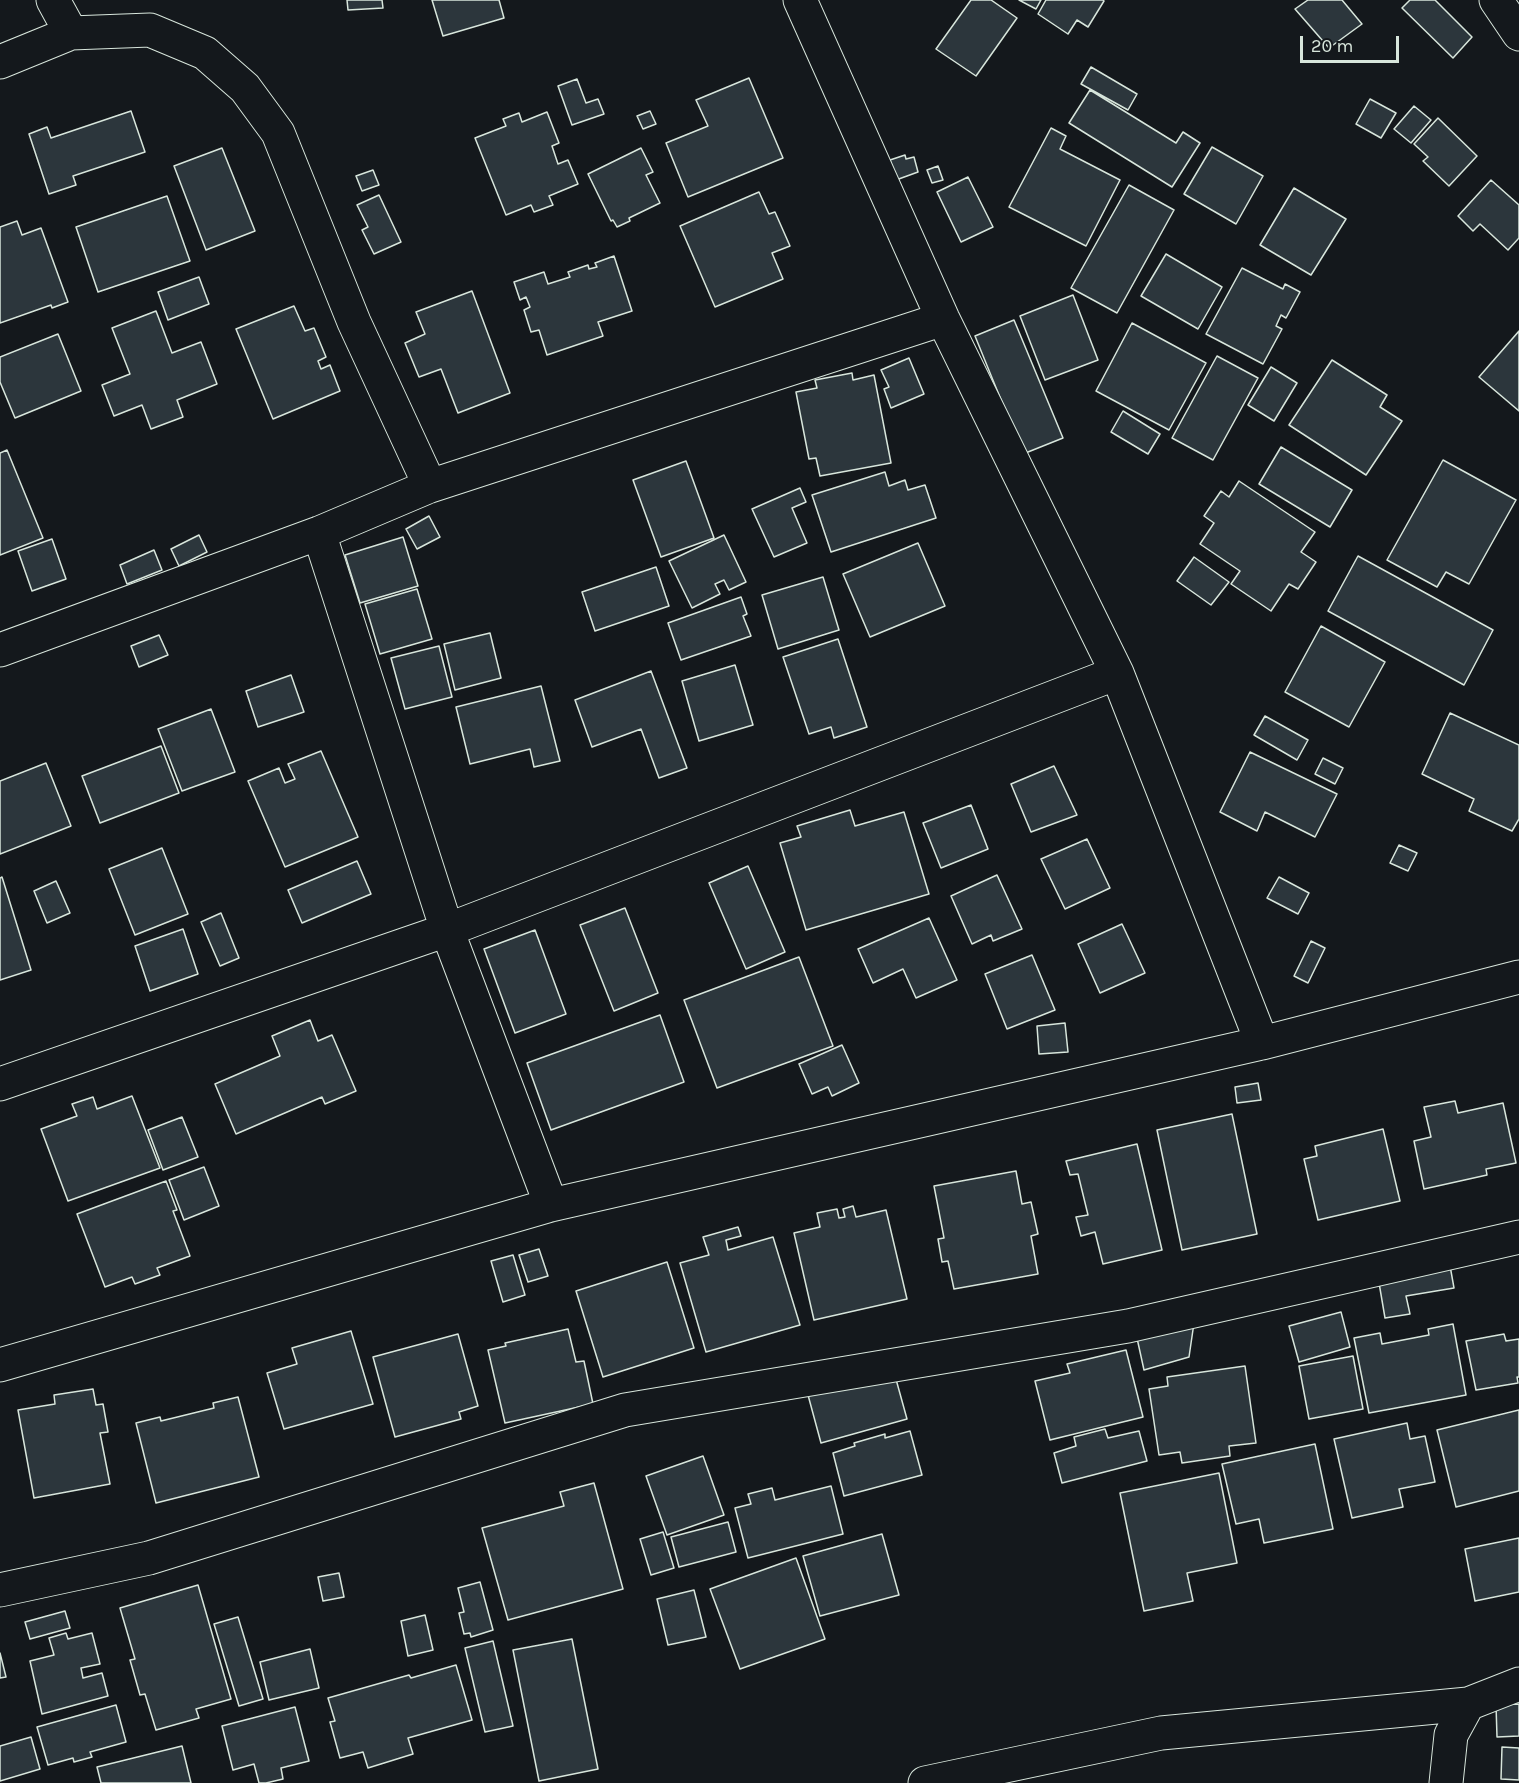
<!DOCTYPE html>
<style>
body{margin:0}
#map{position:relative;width:1519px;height:1783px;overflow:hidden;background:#14181c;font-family:Karla,sans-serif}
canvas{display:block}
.scale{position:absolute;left:1300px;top:36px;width:99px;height:27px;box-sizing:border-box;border:3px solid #d8e6dc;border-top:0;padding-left:8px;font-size:18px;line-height:21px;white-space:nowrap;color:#d8e6dc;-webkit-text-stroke:4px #14181c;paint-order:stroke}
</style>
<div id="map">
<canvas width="1519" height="1783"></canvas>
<div class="scale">20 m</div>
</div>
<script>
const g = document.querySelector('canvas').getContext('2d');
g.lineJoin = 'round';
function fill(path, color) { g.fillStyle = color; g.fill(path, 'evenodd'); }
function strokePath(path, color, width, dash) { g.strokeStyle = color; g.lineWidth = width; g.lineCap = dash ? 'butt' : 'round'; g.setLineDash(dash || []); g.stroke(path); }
const building = new Path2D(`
 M 347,0 L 382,0 L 383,8 L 348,10 Z
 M 432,0 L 499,0 L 504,18 L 443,36 Z
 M 971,0 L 991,0 L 1017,18 L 976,76 L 936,49 Z
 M 1019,0 L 1041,0 L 1036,9 Z
 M 1046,0 L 1103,0 L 1104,1 L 1088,27 L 1077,20 L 1068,34 L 1038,14 Z
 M 1308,0 L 1342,0 L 1362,24 L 1329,48 L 1295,9 Z
 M 1410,0 L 1435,0 L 1472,37 L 1453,58 L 1402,8 Z
 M 1091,67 L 1137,94 L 1128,110 L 1081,84 Z
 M 749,78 L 783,158 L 688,197 L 666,143 L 708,126 L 696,100 Z
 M 577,79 L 586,103 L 598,99 L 604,114 L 572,125 L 558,86 Z
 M 1090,90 L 1176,143 L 1183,132 L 1200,143 L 1172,187 L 1069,123 Z
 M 1370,99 L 1396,113 L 1381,138 L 1356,124 Z
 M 1414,106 L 1431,120 L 1411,143 L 1394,129 Z
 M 131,111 L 145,152 L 73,176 L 76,185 L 49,194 L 29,134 L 47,127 L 51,138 Z
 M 650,111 L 656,124 L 643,129 L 637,116 Z
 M 547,112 L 559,143 L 552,146 L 558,164 L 568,160 L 578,184 L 549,196 L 553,205 L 534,212 L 531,205 L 506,215 L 475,138 L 506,126 L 503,119 L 519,113 L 522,122 Z
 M 1438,118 L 1477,156 L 1449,186 L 1423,161 L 1428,157 L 1414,144 Z
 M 1051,128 L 1066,136 L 1060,149 L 1120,180 L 1086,246 L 1009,207 Z
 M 1212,147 L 1263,176 L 1236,224 L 1184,194 Z
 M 222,148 L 255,231 L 206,250 L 174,166 Z
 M 641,148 L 653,172 L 646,175 L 660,203 L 629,218 L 630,221 L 617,227 L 613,220 L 611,221 L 588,174 Z
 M 905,155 L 906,159 L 914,157 L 918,172 L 896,180 L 890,160 Z
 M 938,166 L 943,180 L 932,183 L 927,170 Z
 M 373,170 L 379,185 L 362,191 L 356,176 Z
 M 968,177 L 993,227 L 961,242 L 937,192 Z
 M 1491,180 L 1519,205 L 1519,238 L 1508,250 L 1480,224 L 1473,231 L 1458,216 Z
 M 1129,185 L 1174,210 L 1117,313 L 1071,288 Z
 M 1294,188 L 1346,219 L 1311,275 L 1260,245 Z
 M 759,192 L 769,214 L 775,212 L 790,246 L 772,253 L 783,279 L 715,307 L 680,226 Z
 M 379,195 L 401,242 L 374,254 L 362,230 L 368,227 L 357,205 Z
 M 167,196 L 190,261 L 98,292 L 76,227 Z
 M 17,221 L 22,235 L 41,228 L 68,302 L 52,308 L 51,305 L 0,323 L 0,227 Z
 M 1166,254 L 1222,287 L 1198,329 L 1141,296 Z
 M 614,256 L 632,311 L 598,322 L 603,336 L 547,355 L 539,330 L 531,332 L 524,310 L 530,307 L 526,297 L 520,300 L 514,282 L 544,272 L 548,284 L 570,277 L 568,272 L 588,265 L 589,269 L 597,267 L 595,263 Z
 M 1242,268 L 1283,289 L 1285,284 L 1300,292 L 1286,318 L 1281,315 L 1276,326 L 1282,329 L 1263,364 L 1206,334 Z
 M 199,277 L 209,304 L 168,320 L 158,292 Z
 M 472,291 L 510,393 L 458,413 L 441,369 L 419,377 L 405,343 L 425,334 L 416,312 Z
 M 1073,295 L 1098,360 L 1045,380 L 1020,316 Z
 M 294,306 L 305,331 L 314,328 L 326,357 L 318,361 L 321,369 L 330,365 L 340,391 L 273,419 L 236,329 Z
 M 156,311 L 172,353 L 201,342 L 217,384 L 177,400 L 183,417 L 151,429 L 142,405 L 114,416 L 102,385 L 130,374 L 112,328 Z
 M 1014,320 L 1063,438 L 1023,454 L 975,336 Z
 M 1132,323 L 1206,363 L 1169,430 L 1096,391 Z
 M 1519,331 L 1519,411 L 1479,377 Z
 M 58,334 L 81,391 L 15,418 L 0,382 L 0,357 Z
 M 1217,356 L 1258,378 L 1213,460 L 1172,438 Z
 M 909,358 L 924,394 L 891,408 L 884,389 L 889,387 L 881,370 Z
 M 1332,360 L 1387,395 L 1380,407 L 1402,421 L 1366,475 L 1289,425 Z
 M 1271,367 L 1297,383 L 1274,421 L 1248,405 Z
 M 852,373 L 853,380 L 874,375 L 891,463 L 820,476 L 816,458 L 809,459 L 796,392 L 817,388 L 815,380 Z
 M 1123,411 L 1160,434 L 1148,454 L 1111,432 Z
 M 1281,447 L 1352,490 L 1330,527 L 1259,484 Z
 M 7,450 L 43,538 L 0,555 L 0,453 Z
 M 1443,460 L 1516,500 L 1469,584 L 1446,572 L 1437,587 L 1387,560 Z
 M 686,461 L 714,538 L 661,557 L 633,480 Z
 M 885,472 L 889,486 L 905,480 L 908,490 L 925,485 L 936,518 L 831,552 L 812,495 Z
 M 1239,481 L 1315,532 L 1301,552 L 1316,562 L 1298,589 L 1289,584 L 1271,611 L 1231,584 L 1240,571 L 1200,544 L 1214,523 L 1204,516 L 1221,491 L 1229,497 Z
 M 800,488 L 806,502 L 792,508 L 807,543 L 774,557 L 752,509 Z
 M 429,516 L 440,537 L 417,549 L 406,529 Z
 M 199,535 L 207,552 L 179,566 L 171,549 Z
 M 724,535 L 746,582 L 729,590 L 724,580 L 715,584 L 720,594 L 692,608 L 669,561 Z
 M 403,537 L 418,586 L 360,603 L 345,555 Z
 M 52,539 L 66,579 L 32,591 L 18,551 Z
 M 918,543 L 945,606 L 870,637 L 843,574 Z
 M 154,550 L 162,570 L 127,584 L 120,565 Z
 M 1358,556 L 1493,630 L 1464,685 L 1328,611 Z
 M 1194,557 L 1229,582 L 1211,605 L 1177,581 Z
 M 656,567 L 669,606 L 595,631 L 582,592 Z
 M 823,577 L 839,630 L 778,649 L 762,595 Z
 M 417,589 L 432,639 L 380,654 L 365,604 Z
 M 741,597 L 747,614 L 743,616 L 751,636 L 681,660 L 668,623 Z
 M 1321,626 L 1385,662 L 1349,727 L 1285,692 Z
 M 490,633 L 501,678 L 455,690 L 444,644 Z
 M 159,635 L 168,655 L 139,667 L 131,646 Z
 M 838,639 L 867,727 L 834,738 L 831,727 L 809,734 L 783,657 Z
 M 439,646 L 452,697 L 405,709 L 391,658 Z
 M 735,665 L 753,725 L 699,741 L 682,681 Z
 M 651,671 L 687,768 L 659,778 L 641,729 L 592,747 L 575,700 Z
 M 291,675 L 304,712 L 258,727 L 246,691 Z
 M 541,686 L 560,761 L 534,767 L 530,749 L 470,764 L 456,707 Z
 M 211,709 L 235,772 L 182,791 L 158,729 Z
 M 1450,713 L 1519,745 L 1519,819 L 1512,831 L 1469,811 L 1474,799 L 1422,774 Z
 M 1265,716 L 1308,740 L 1297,760 L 1254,735 Z
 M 161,746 L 179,793 L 100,823 L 82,776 Z
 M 321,751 L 358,837 L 285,867 L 248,781 L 279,768 L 285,783 L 295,779 L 288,764 Z
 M 1250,752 L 1337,794 L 1315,837 L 1265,812 L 1257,831 L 1220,812 Z
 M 1323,758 L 1343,768 L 1335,784 L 1315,774 Z
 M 46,763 L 71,826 L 0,854 L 0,781 Z
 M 1054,766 L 1077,815 L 1031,832 L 1011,784 Z
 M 971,805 L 988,849 L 941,868 L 923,823 Z
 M 850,810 L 855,826 L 904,812 L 929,894 L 806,930 L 780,843 L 801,837 L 797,826 Z
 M 1087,839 L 1110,888 L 1065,909 L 1041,859 Z
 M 1399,845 L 1417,853 L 1408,871 L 1390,863 Z
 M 162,848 L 188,914 L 135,935 L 109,869 Z
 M 357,861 L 371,894 L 302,923 L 288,890 Z
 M 748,866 L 785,952 L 746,969 L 709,883 Z
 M 997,875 L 1022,929 L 993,941 L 991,935 L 972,944 L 951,896 Z
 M 2,877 L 31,970 L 0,980 L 0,878 Z
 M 1279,877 L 1309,893 L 1298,914 L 1267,898 Z
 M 56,881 L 70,913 L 47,923 L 34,891 Z
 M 625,908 L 658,993 L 614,1011 L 580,925 Z
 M 221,913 L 239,958 L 220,966 L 201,922 Z
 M 929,918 L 957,980 L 916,998 L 903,969 L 873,983 L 858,949 Z
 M 1122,924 L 1145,973 L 1100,993 L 1078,944 Z
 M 183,929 L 198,974 L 150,991 L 135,946 Z
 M 535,930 L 566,1014 L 515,1033 L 484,949 Z
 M 1311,941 L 1325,948 L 1308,983 L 1294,976 Z
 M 1032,955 L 1055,1010 L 1007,1029 L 985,974 Z
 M 799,957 L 833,1046 L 717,1088 L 684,1000 Z
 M 660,1015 L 684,1082 L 551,1130 L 527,1063 Z
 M 310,1020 L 318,1041 L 332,1035 L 356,1091 L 325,1104 L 322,1097 L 236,1134 L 215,1084 L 280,1056 L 272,1036 Z
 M 1065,1023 L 1068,1052 L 1039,1054 L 1037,1026 Z
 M 842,1045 L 859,1083 L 832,1096 L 828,1087 L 812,1094 L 799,1064 Z
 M 1258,1083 L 1261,1100 L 1237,1103 L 1235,1087 Z
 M 132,1096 L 160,1168 L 68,1201 L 41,1129 L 77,1116 L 72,1104 L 93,1097 L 97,1109 Z
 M 1455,1101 L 1458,1113 L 1503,1103 L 1516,1163 L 1486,1169 L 1487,1175 L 1424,1189 L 1414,1141 L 1431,1137 L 1424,1107 Z
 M 1232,1114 L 1257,1234 L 1182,1250 L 1157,1130 Z
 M 182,1117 L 198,1157 L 163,1170 L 148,1130 Z
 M 1383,1129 L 1400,1201 L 1318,1220 L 1304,1159 L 1317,1156 L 1315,1146 Z
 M 1137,1144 L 1162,1250 L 1103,1264 L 1095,1232 L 1081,1236 L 1076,1217 L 1088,1215 L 1078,1174 L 1070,1175 L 1066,1161 Z
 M 204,1167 L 219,1206 L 184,1220 L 169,1180 Z
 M 1016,1171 L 1022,1204 L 1031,1202 L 1038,1234 L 1031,1236 L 1038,1274 L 954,1289 L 948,1261 L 942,1262 L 938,1239 L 944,1238 L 934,1186 Z
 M 166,1181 L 177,1210 L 173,1211 L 190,1256 L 157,1268 L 160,1275 L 135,1284 L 132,1277 L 105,1287 L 77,1214 Z
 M 853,1206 L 856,1217 L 886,1210 L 907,1299 L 814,1320 L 794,1233 L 820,1227 L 817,1213 L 837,1209 L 839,1218 L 845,1217 L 843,1209 Z
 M 738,1227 L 741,1236 L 726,1240 L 728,1250 L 773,1237 L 800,1325 L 706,1352 L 680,1263 L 709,1255 L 703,1237 Z
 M 539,1249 L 548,1276 L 528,1282 L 519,1255 Z
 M 513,1255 L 525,1295 L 503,1302 L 491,1261 Z
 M 1449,1260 L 1454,1288 L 1406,1296 L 1410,1314 L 1385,1318 L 1377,1271 Z
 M 667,1262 L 694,1348 L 603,1377 L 576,1291 Z
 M 1341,1312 L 1350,1347 L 1299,1362 L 1289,1326 Z
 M 1195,1316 L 1189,1357 L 1144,1370 L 1135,1329 Z
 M 1453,1324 L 1466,1395 L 1369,1413 L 1354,1338 L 1380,1333 L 1382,1344 L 1429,1335 L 1428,1329 Z
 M 568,1329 L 576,1362 L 584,1361 L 593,1404 L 505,1423 L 488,1350 L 506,1346 L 505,1343 Z
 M 351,1331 L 373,1404 L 284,1429 L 267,1373 L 297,1364 L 292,1348 Z
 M 458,1334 L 478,1406 L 459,1412 L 461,1419 L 395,1437 L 373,1357 Z
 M 1504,1334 L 1506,1341 L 1519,1339 L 1519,1377 L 1517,1377 L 1518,1383 L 1476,1390 L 1466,1341 Z
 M 1126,1350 L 1143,1417 L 1050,1440 L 1035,1381 L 1070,1373 L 1067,1364 Z
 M 1353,1356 L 1363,1409 L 1309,1419 L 1299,1366 Z
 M 1245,1366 L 1256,1443 L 1229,1446 L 1230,1456 L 1182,1463 L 1180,1452 L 1159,1455 L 1149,1389 L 1168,1386 L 1167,1377 Z
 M 894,1372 L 907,1419 L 821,1443 L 808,1395 Z
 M 93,1389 L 96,1405 L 103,1404 L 108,1432 L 100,1433 L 110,1484 L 34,1498 L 18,1410 L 55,1404 L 54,1395 Z
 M 238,1397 L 259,1477 L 156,1503 L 136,1423 L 160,1417 L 161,1421 L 214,1408 L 213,1403 Z
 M 1519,1410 L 1519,1491 L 1456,1507 L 1437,1430 Z
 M 1407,1423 L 1410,1439 L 1425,1436 L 1435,1482 L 1399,1489 L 1403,1507 L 1352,1518 L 1334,1439 Z
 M 1105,1429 L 1108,1438 L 1139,1431 L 1147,1461 L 1062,1483 L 1054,1453 L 1076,1446 L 1074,1437 Z
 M 910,1431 L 922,1475 L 844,1496 L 833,1453 L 855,1446 L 854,1443 L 885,1434 L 885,1438 Z
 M 1315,1444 L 1333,1529 L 1264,1543 L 1259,1519 L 1236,1524 L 1222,1464 Z
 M 703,1456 L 724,1515 L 667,1535 L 646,1476 Z
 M 1219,1473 L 1237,1563 L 1187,1573 L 1193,1601 L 1144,1611 L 1120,1493 Z
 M 594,1483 L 623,1589 L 508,1620 L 482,1528 L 564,1506 L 560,1492 Z
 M 831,1486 L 843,1534 L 748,1558 L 735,1508 L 751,1504 L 748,1494 L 772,1488 L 775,1500 Z
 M 728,1522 L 736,1552 L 679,1567 L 671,1537 Z
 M 663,1532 L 674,1568 L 651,1575 L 640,1539 Z
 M 882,1534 L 899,1595 L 820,1616 L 803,1556 Z
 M 1519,1538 L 1519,1592 L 1475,1601 L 1465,1549 Z
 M 796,1558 L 825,1639 L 740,1669 L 710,1589 Z
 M 339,1573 L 344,1597 L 323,1601 L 318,1577 Z
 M 480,1582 L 493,1630 L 471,1637 L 470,1633 L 464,1634 L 459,1613 L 464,1612 L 458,1588 Z
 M 198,1585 L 231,1699 L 196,1709 L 199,1718 L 156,1730 L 145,1694 L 140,1695 L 130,1660 L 135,1659 L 120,1608 Z
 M 694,1590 L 706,1637 L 668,1645 L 657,1599 Z
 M 65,1611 L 70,1628 L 30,1639 L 25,1622 Z
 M 425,1615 L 433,1650 L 408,1656 L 401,1621 Z
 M 238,1617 L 263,1699 L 239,1706 L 214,1624 Z
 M 66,1633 L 68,1639 L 92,1633 L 100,1664 L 81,1668 L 83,1678 L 102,1673 L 108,1696 L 42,1714 L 30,1661 L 54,1655 L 49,1638 Z
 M 572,1639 L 598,1769 L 539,1781 L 513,1650 Z
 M 493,1641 L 513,1726 L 485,1732 L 465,1648 Z
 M 310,1649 L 319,1688 L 269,1700 L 260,1662 Z
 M 0,1653 L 6,1677 L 0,1678 Z
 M 456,1665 L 472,1720 L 408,1738 L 413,1754 L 368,1768 L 363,1752 L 340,1758 L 330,1722 L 335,1721 L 328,1698 L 409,1675 L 411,1678 Z
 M 1519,1704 L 1519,1736 L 1497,1737 L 1496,1705 Z
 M 116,1705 L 126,1742 L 90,1752 L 92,1757 L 74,1762 L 73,1758 L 48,1765 L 37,1727 Z
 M 295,1707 L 309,1761 L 281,1768 L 283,1779 L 266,1783 L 259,1783 L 254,1764 L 233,1770 L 222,1726 Z
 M 31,1737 L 40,1769 L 0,1781 L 0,1746 Z
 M 182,1746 L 191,1783 L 101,1783 L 97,1767 Z
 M 1502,1747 L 1519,1748 L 1519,1780 L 1501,1779 Z`);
fill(building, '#2c363c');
strokePath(building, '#d8e6dc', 1.5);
const minor = new Path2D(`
 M 53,0 L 71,33
 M 800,0 L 943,319 L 1117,673 L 1262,1043
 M 1496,0 L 1519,34
 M 0,62 L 71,33 L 150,30 L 205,53 L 245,88 L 278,133 L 354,322 L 430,486
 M 319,533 L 447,930 L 551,1205
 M 0,650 L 319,533 L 430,486 L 943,319
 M 0,1084 L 447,930 L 1117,673
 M 0,1365 L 551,1205 L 1262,1043 L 1519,977
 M 0,1590 L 149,1558 L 625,1410 L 1128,1326 L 1519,1237
 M 925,1783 L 1161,1733 L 1468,1704
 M 1446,1783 L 1451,1735 L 1468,1704 L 1519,1684`);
strokePath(minor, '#d8e6dc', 35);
strokePath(minor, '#14181c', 33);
</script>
